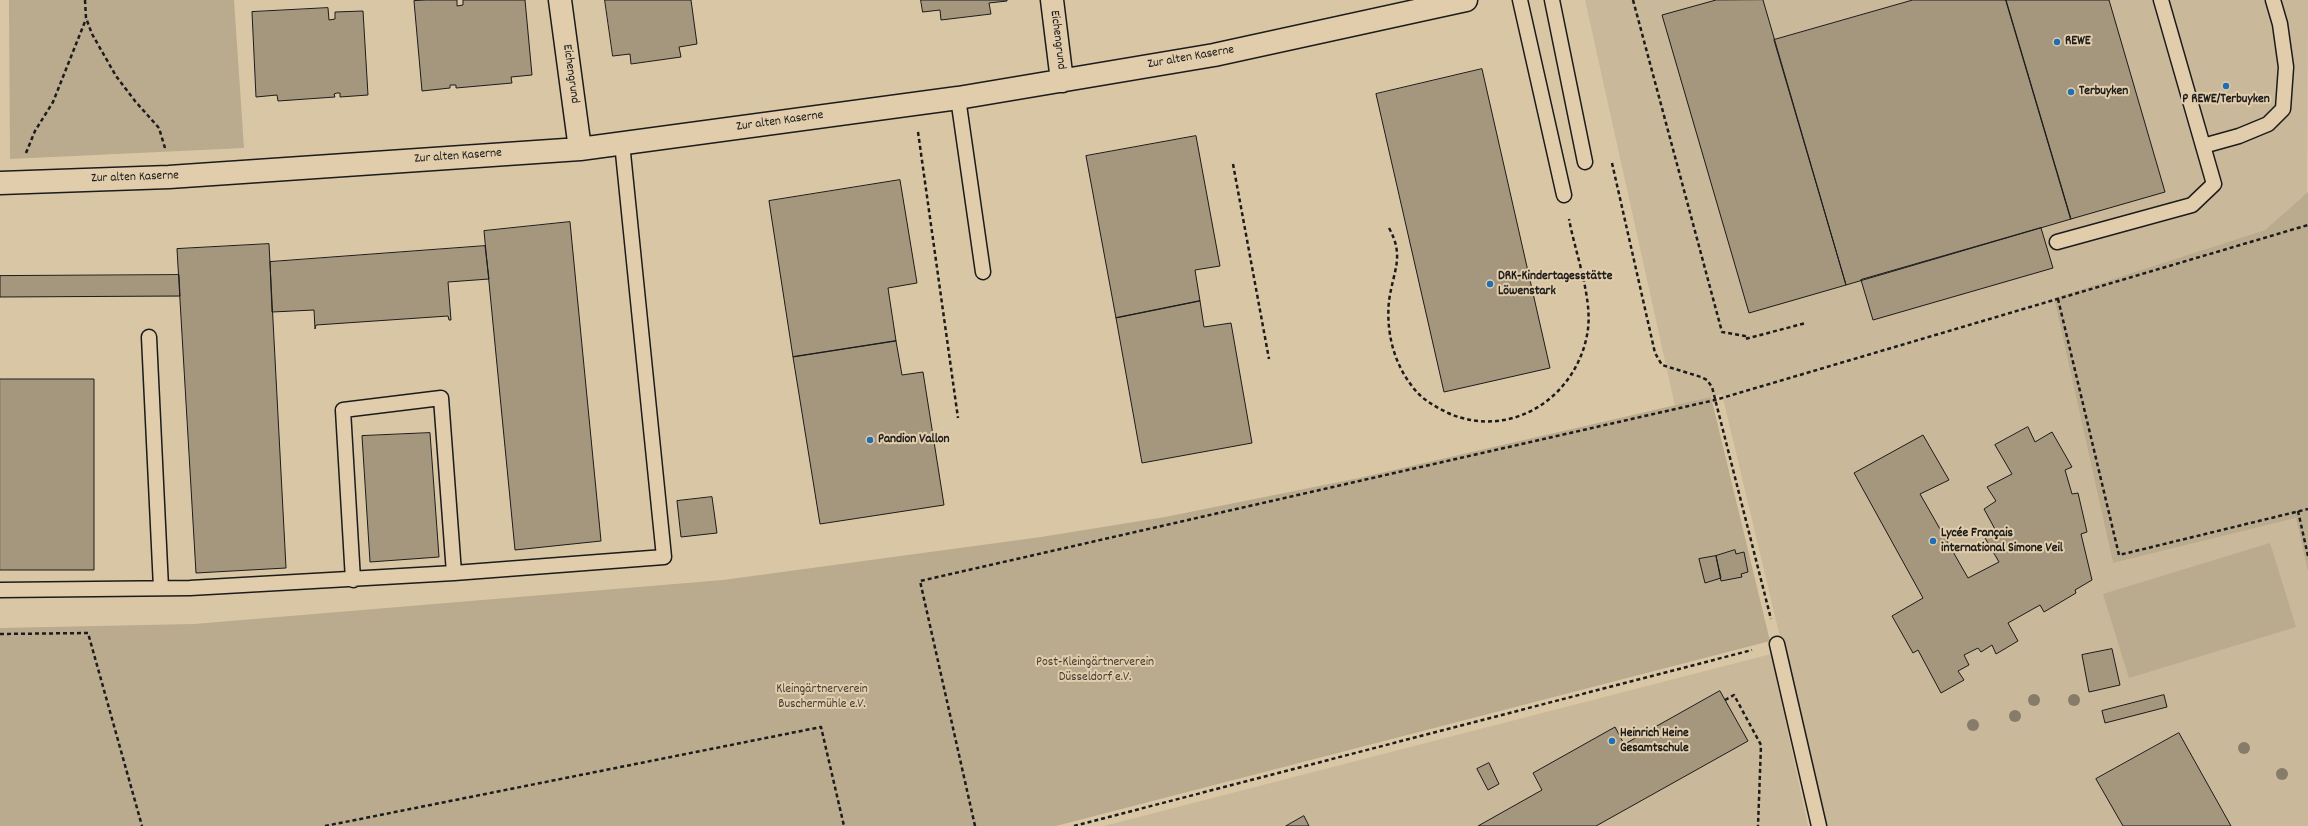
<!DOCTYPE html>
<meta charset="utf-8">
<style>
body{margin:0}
canvas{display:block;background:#d9c6a5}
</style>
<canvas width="2308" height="826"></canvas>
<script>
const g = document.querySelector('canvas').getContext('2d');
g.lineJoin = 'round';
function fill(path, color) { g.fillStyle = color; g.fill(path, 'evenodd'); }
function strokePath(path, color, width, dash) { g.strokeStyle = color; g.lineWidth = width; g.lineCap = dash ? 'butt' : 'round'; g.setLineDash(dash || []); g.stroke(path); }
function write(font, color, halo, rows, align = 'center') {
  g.font = font + ' Dekko,sans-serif'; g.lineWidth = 4; g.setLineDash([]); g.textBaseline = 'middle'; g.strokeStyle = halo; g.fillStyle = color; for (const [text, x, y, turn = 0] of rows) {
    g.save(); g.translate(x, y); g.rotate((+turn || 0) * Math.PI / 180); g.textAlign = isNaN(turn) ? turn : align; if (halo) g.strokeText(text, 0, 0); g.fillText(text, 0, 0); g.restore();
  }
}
fill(new Path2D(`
 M 1585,0 L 2308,0 L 2307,193 L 2265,230 L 2054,298 L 2113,563 L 2296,518 L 2308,574 L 2308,826 L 1825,826 L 1722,394 L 1675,406 Z
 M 1771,654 L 1808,826 L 1104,826 Z`), '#c9b899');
fill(new Path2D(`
 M 9,0 L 234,0 L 244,148 L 10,159 Z
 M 2308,192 L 2308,573 L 2296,518 L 2113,563 L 2054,298 L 2265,230 Z
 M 1711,397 L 1770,641 L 1056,826 L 0,826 L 0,628 L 194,624 L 723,580 L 1041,537 L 1165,517 L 1359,478 Z
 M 2270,543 L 2296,627 L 2129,678 L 2103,594 Z`), '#baaa8e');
const building = new Path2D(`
 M 427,0 L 457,0 L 457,6 L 463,5 L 463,0 L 525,0 L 532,75 L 511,77 L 512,83 L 456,88 L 456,85 L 450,85 L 450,88 L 422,91 L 414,1 Z
 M 605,0 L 691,0 L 697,44 L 679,47 L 681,57 L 631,64 L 630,54 L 613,56 Z
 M 921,0 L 1007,0 L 1007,1 L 989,3 L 991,14 L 941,20 L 940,10 L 923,12 Z
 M 1763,0 L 1846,285 L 1749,313 L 1662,15 L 1716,0 Z
 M 1913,0 L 2006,0 L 2071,219 L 1846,285 L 1774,40 Z
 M 2006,0 L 2109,0 L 2165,192 L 2071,219 Z
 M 328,8 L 329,20 L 335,19 L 335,12 L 363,11 L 368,95 L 340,97 L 340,93 L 337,93 L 334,94 L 335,97 L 278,101 L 277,95 L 256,97 L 252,12 Z
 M 1482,69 L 1550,368 L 1444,392 L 1376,94 Z
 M 1196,136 L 1220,266 L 1195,270 L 1200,301 L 1116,318 L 1086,156 Z
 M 900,180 L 917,283 L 888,288 L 896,341 L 793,357 L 769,201 Z
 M 570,222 L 601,541 L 515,550 L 484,231 Z
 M 2041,228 L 2053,268 L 1873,320 L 1861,280 Z
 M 269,244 L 286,568 L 196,573 L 177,249 Z
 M 485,246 L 489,279 L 448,282 L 451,320 L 449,320 L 448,316 L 316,325 L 315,329 L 314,310 L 272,312 L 270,262 Z
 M 179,275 L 180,296 L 0,297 L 0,276 Z
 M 1200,301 L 1204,327 L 1231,323 L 1252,443 L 1142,463 L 1116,318 Z
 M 896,341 L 902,375 L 923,372 L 944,505 L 820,524 L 793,357 Z
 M 0,379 L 94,379 L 94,570 L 0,570 Z
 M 2028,427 L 2035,442 L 2052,432 L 2072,467 L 2065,470 L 2072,494 L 2078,493 L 2087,532 L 2081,534 L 2092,580 L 2075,590 L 2076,593 L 2044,612 L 2040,605 L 2008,623 L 2018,641 L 1996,654 L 1992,645 L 1981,652 L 1978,648 L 1964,655 L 1969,665 L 1958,671 L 1964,680 L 1941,693 L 1918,650 L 1913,653 L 1892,616 L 1923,598 L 1854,473 L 1923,435 L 1949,480 L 1920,494 L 1968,578 L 1999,562 L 1985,538 L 1996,531 L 1984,509 L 1996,501 L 1987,487 L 2012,474 L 1995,445 Z
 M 430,433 L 439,557 L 370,562 L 362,436 Z
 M 712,497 L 717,533 L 681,537 L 677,501 Z
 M 1735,550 L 1736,554 L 1744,552 L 1748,572 L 1741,574 L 1742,577 L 1721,581 L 1716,556 Z
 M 1716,556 L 1721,578 L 1705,583 L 1699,559 Z
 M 2112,649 L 2120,685 L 2089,692 L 2082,655 Z
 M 1720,691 L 1748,741 L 1596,826 L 1478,826 L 1542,790 L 1533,773 L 1615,727 L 1624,744 Z
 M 2164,695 L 2167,707 L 2105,723 L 2102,711 Z
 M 2179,733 L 2231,826 L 2123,826 L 2096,779 Z
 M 1489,763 L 1499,784 L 1488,790 L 1477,769 Z
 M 1304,816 L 1309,826 L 1286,826 Z`);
fill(building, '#a5967e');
strokePath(building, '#1c1c1c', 1);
const service = new Path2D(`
 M 1520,0 L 1564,195
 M 1552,0 L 1585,162
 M 958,98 L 983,272
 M 2203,146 L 2239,136 L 2268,124 L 2283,109 L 2286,67 L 2280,24 L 2273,0
 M 2057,242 L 2192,205 L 2214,184 L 2161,0
 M 149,337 L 161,588
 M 353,580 L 343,410 L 441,398 L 454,573
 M 0,590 L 190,588 L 454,573 L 664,557 L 622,143
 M 1777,644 L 1819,826`);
const minor = new Path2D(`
 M 560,0 L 580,149
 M 1052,0 L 1062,81
 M 0,183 L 169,177 L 580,149 L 958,98 L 1214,55 L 1466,0`);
strokePath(service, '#1c1c1c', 17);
strokePath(minor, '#1c1c1c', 25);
strokePath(new Path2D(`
 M 85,0 L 86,18 L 92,34 L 116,76 L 135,101 L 159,128 L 165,148
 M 1633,0 L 1722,332 L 1745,336 L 1745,339 L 1806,323
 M 918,132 L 958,418
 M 26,153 L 35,131 L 53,102 L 86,19
 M 1612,163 L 1655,353 L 1662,365 L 1701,377 L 1707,380 L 1712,387 L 1771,619
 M 1233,164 L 1269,359
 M 1389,228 C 1405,257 1393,271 1389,301 C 1386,330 1393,362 1412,386 C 1421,399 1434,406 1448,413 C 1512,441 1579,396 1588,329 C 1592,296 1575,252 1569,219
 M 2058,299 L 2119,555 L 2308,509
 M 2298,511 L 2308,556
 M 0,634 L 88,633 L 142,826
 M 1725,700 L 1734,695 L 1761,745 L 1758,826
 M 325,826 L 821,727 L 844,826
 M 975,826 L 920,581 L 1715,400 L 2308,225
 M 1074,826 L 1752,650`), '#1c1c1c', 2.5, [4, 3]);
strokePath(service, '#e1cdab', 14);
strokePath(minor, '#e1cdab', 22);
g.fillStyle = '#877c69';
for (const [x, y] of [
 [2034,700],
 [2074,700],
 [2015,716],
 [1973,725],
 [2244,748],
 [2282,774]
]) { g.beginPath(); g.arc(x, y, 6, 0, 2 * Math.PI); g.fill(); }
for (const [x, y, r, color] of [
 [2057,42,4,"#1f6fb2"],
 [2226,86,4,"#1f6fb2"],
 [2071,92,4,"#1f6fb2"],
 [1490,284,4,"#1f6fb2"],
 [870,440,4,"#1f6fb2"],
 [1933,541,4,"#1f6fb2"],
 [1612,741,4,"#1f6fb2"]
]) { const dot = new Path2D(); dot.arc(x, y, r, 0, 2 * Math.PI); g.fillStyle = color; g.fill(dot); strokePath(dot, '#e1cdab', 1.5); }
write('13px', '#1c1c1c', '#e1cdab', [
 ["Eichengrund",1057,40,83],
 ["Zur alten Kaserne",1191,58,-10],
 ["Eichengrund",570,74,82],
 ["Zur alten Kaserne",780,122,-8],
 ["Zur alten Kaserne",458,157,-4],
 ["Zur alten Kaserne",135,178,-2]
]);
write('bold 13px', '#1c1c1c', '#e1cdab', [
 ["REWE",2065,42],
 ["Terbuyken",2079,92],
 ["P REWE/Terbuyken",2226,100,"center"],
 ["DRK-Kindertagesstätte",1498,277],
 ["Löwenstark",1498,292],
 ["Pandion Vallon",878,440],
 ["Lycée Français",1941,534],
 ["international Simone Veil",1941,549],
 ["Heinrich Heine",1620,734],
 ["Gesamtschule",1620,749]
], 'left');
write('13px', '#444038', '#e1cdab', [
 ["Post-Kleingärtnerverein",1095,663],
 ["Düsseldorf e.V.",1095,678],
 ["Kleingärtnerverein",822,690],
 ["Buschermühle e.V.",822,705]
]);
</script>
